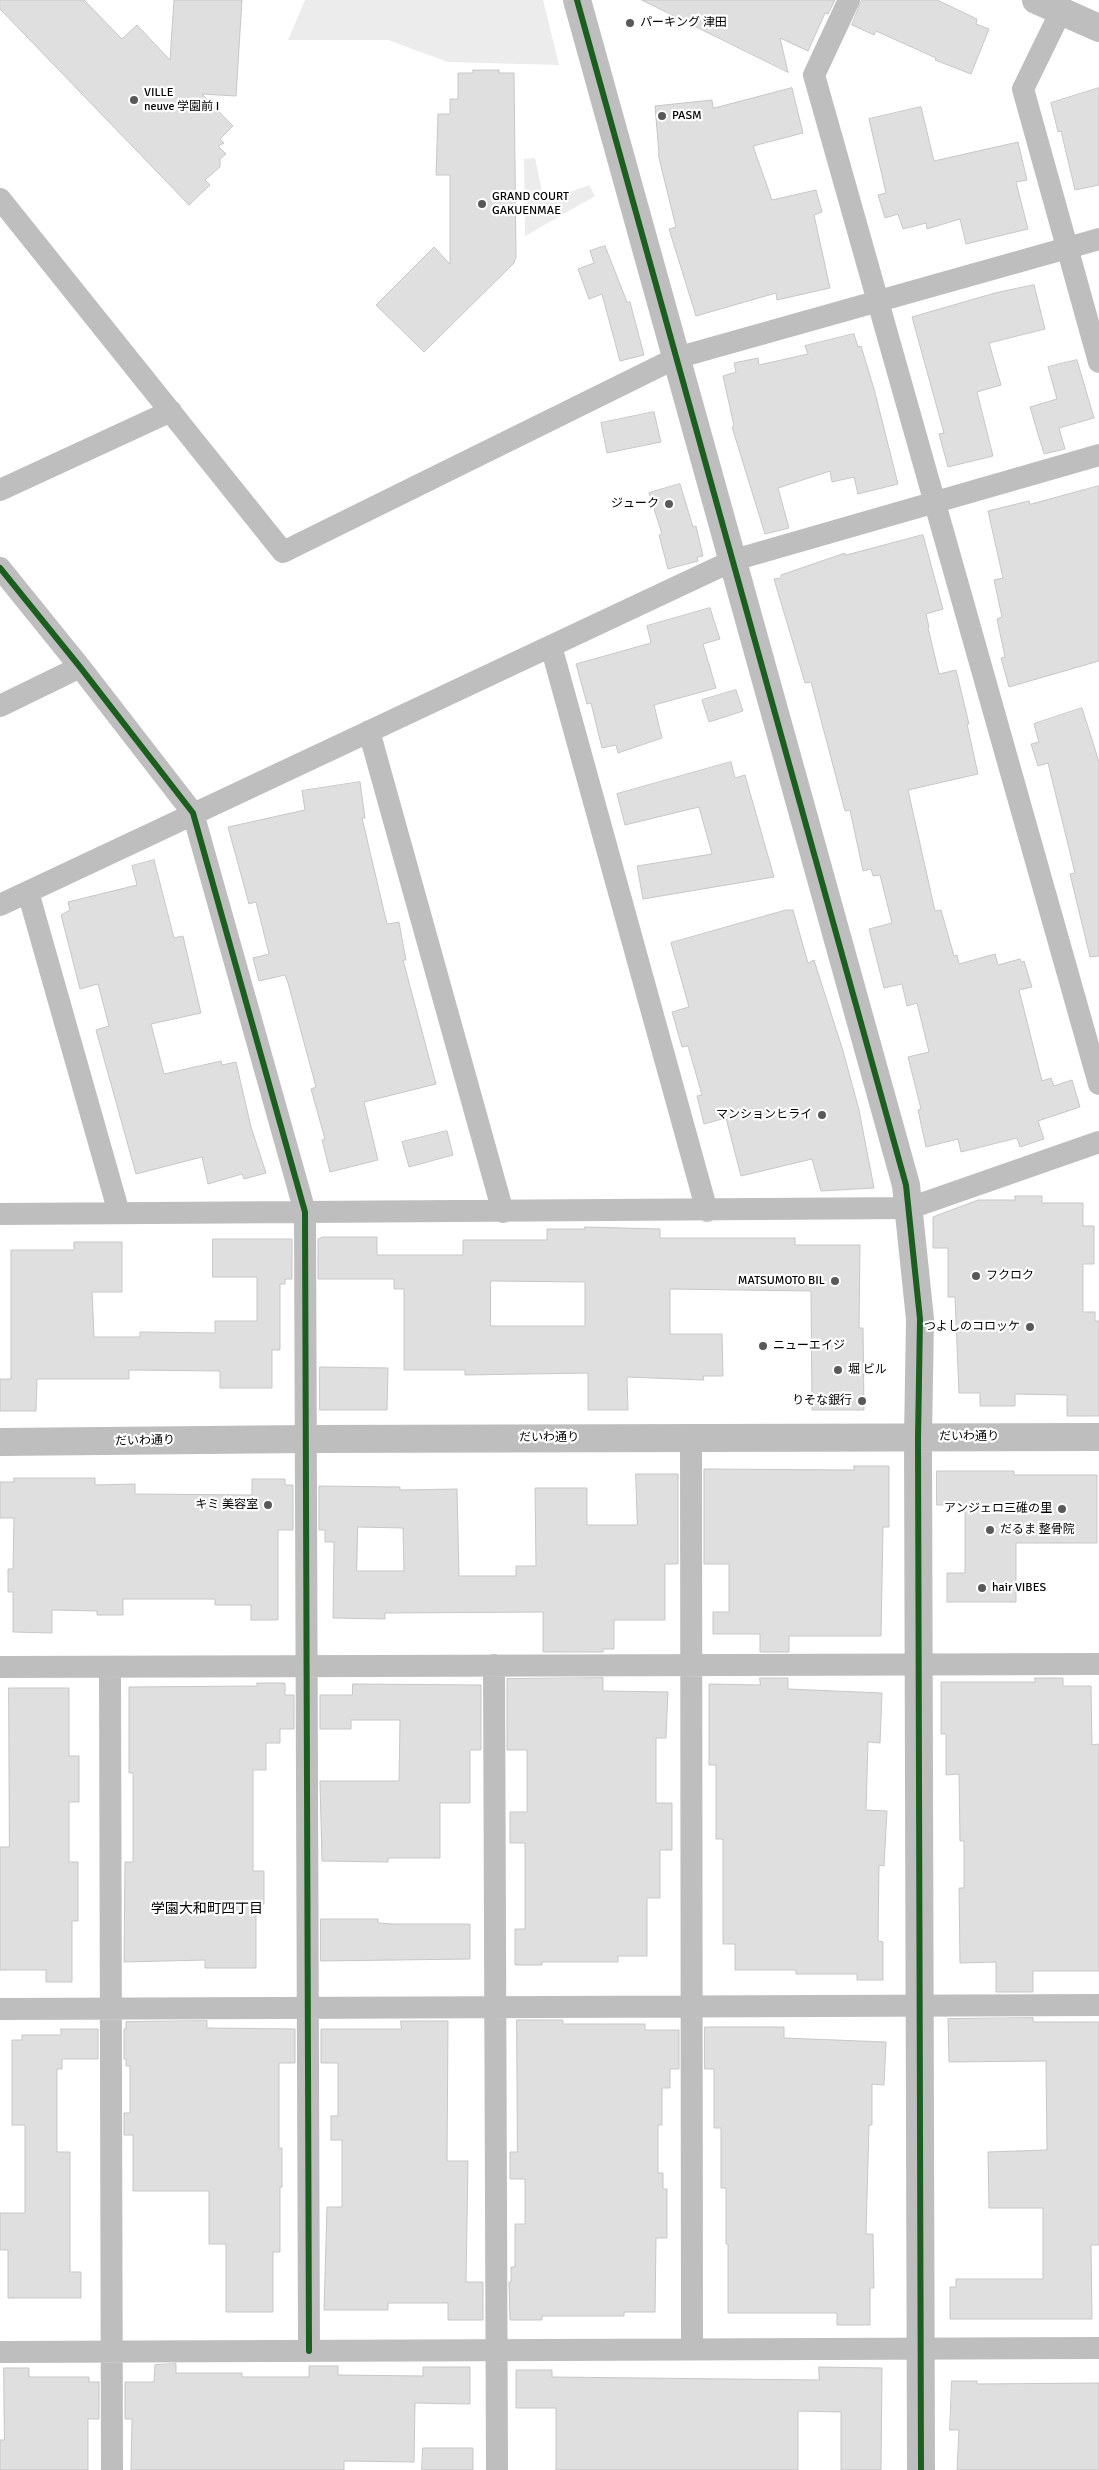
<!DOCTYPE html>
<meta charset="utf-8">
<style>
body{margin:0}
canvas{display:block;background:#fff}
</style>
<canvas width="1099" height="2470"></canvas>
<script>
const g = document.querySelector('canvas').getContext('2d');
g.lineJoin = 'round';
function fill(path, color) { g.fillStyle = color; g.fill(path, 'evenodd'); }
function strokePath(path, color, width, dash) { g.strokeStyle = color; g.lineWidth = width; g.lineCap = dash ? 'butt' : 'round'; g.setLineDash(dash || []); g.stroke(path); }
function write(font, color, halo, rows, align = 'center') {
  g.font = font + ' Signika,"Noto Sans JP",sans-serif'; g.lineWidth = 4.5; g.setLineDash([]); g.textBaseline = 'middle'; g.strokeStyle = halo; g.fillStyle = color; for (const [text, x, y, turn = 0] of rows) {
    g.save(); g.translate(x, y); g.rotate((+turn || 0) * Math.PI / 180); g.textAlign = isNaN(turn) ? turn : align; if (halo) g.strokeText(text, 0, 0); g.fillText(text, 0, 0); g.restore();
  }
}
fill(new Path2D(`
 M 305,0 L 543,0 L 559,65 L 448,62 L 388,40 L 288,40 Z
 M 535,158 L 544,202 L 589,185 L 595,196 L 525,236 L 524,159 Z`), '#ececec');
const building = new Path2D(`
 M 0,0 L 84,0 L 122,39 L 137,25 L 170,60 L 174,0 L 242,0 L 236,96 L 202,94 L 233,126 L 220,139 L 224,143 L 218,146 L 226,154 L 220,159 L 220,167 L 205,180 L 210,185 L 189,205 L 0,9 Z
 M 642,0 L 835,0 L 828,14 L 825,13 L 808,51 L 780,38 L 788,72 Z
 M 862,0 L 937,0 L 977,19 L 976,24 L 989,29 L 971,74 L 935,60 L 936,58 L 876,31 L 874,35 L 852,25 Z
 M 473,70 L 499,70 L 499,73 L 514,73 L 516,257 L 514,263 L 424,352 L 376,305 L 434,247 L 450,264 L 450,175 L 436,175 L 438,114 L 450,114 L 450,99 L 458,99 L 458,73 L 473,73 Z
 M 792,88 L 803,133 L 753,146 L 772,200 L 816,190 L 822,212 L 814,215 L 830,288 L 777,300 L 776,293 L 696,316 L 669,229 L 676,227 L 658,154 L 659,154 L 655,106 L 712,100 L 713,108 Z
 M 1099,88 L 1099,185 L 1075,190 L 1061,131 L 1058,132 L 1051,103 Z
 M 921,107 L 934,161 L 1018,142 L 1027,180 L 1016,182 L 1028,229 L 966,244 L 960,219 L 927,229 L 926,223 L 903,229 L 898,214 L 885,218 L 878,195 L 886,193 L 869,119 Z
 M 605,246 L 627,302 L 630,302 L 644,355 L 620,361 L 602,294 L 589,299 L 578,269 L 594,263 L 590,251 Z
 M 1034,285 L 1045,329 L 989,343 L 1001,385 L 977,392 L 993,456 L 948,467 L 939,434 L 944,433 L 912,317 L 995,293 Z
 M 854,334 L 858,347 L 861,346 L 874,389 L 898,484 L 858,494 L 854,477 L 832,482 L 830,471 L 778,488 L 789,528 L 765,534 L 732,427 L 734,426 L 723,376 L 736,372 L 734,363 L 758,358 L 759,365 L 808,354 L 805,346 Z
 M 1077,360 L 1094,418 L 1059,428 L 1065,449 L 1044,454 L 1030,407 L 1057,399 L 1048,367 Z
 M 654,412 L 661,442 L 607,453 L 601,423 Z
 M 680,484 L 693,527 L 696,526 L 703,556 L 697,557 L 698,561 L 668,569 L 659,535 L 662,534 L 649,493 Z
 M 1099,486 L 1099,661 L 1009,687 L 1001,658 L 1005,657 L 997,619 L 1002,617 L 994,580 L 1003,578 L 988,511 L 1029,501 L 1030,504 Z
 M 923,535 L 943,609 L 926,614 L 929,627 L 928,628 L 939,674 L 956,670 L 969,724 L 967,724 L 978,774 L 908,790 L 935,911 L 941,910 L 954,956 L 957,955 L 959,964 L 995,954 L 998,965 L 1020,959 L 1021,962 L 1024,961 L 1032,987 L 1019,990 L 1042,1081 L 1051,1078 L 1054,1086 L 1072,1080 L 1080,1107 L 1038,1121 L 1044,1139 L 1020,1147 L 1017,1138 L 961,1152 L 958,1139 L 926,1147 L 918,1110 L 921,1109 L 908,1057 L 929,1052 L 917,1003 L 907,1006 L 902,984 L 884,988 L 869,929 L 892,923 L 880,875 L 873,876 L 871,869 L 863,871 L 850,810 L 845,811 L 811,682 L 805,683 L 774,579 L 781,578 L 781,575 L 845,553 L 845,555 Z
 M 710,608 L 720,639 L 703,644 L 716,688 L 654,705 L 662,738 L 618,753 L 616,745 L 602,748 L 591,703 L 587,704 L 576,664 L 651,643 L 647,626 Z
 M 736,690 L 743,711 L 709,722 L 702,700 Z
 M 1082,708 L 1099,762 L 1099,956 L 1090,957 L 1070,874 L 1075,873 L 1048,763 L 1038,766 L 1031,744 L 1039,742 L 1034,724 Z
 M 731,762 L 735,778 L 745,775 L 774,877 L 643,899 L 637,866 L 712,854 L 699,807 L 625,825 L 617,794 Z
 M 360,782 L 365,818 L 362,818 L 387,924 L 399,922 L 406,960 L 403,960 L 436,1084 L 364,1102 L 378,1160 L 330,1172 L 322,1140 L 325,1139 L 311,1089 L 316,1087 L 288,983 L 285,975 L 259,981 L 253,958 L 269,954 L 256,902 L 249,904 L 228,827 L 305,810 L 302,791 Z
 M 154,860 L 174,938 L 183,936 L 201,1013 L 151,1024 L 164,1074 L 221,1061 L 222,1065 L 236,1062 L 251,1127 L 266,1173 L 244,1179 L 242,1174 L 208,1184 L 202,1157 L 136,1174 L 96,1030 L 109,1026 L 98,984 L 80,989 L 61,915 L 70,910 L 68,902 L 137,885 L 132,866 Z
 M 786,910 L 793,910 L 808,963 L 814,960 L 843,1051 L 859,1110 L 874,1188 L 821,1191 L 812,1159 L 741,1176 L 726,1118 L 704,1124 L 697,1096 L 702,1095 L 688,1046 L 682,1047 L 672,1012 L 689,1007 L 671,943 Z
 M 447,1131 L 453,1155 L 409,1167 L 402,1142 Z
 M 1015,1196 L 1042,1196 L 1042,1203 L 1083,1203 L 1083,1226 L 1094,1226 L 1094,1264 L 1083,1264 L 1083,1312 L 1095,1312 L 1095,1321 L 1099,1321 L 1099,1416 L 1067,1416 L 1067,1395 L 1015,1394 L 1015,1406 L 980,1406 L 980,1393 L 959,1393 L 955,1297 L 948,1297 L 948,1248 L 933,1248 L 933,1217 L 978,1200 L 1015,1200 Z
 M 585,1227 L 660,1229 L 660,1238 L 795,1238 L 795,1245 L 860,1245 L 859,1328 L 863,1328 L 864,1410 L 812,1410 L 811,1291 L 670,1289 L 670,1334 L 722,1334 L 723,1376 L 703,1376 L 704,1380 L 627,1377 L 628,1410 L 588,1410 L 588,1373 L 465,1375 L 465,1370 L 404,1370 L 404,1289 L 394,1289 L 394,1279 L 318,1279 L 318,1239 L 323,1237 L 377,1237 L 377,1255 L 463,1255 L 463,1240 L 547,1240 L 547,1229 L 585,1229 ZM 491,1281 L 585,1282 L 585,1326 L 491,1326 Z
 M 213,1239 L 292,1239 L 292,1279 L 285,1279 L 285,1284 L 280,1284 L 280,1350 L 272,1350 L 272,1388 L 220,1388 L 220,1371 L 129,1370 L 129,1379 L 37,1379 L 36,1411 L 0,1411 L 0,1379 L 11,1379 L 11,1250 L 74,1250 L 74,1242 L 122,1242 L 122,1292 L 92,1292 L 94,1337 L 140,1337 L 140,1332 L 215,1333 L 215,1321 L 257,1321 L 257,1277 L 213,1277 Z
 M 320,1367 L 388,1368 L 387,1410 L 320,1410 Z
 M 854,1466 L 889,1466 L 889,1527 L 883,1527 L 881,1636 L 789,1636 L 789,1652 L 760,1652 L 760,1634 L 713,1634 L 713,1612 L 729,1612 L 729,1564 L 704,1564 L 704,1469 L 854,1470 Z
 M 937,1471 L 1014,1471 L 1014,1475 L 1097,1475 L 1097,1543 L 1016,1543 L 1016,1602 L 947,1602 L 947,1573 L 965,1573 L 965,1505 L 937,1505 Z
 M 636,1474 L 678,1474 L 678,1564 L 665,1564 L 665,1620 L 614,1620 L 614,1649 L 603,1649 L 603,1652 L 543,1652 L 543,1612 L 385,1613 L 385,1619 L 333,1618 L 334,1542 L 325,1542 L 325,1530 L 319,1530 L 319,1486 L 400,1487 L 400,1490 L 457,1489 L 459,1576 L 516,1576 L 516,1566 L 536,1566 L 535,1488 L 587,1488 L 587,1525 L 637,1525 ZM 358,1527 L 403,1528 L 404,1571 L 357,1571 Z
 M 14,1478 L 95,1478 L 95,1485 L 135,1484 L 135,1494 L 252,1495 L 252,1479 L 285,1479 L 285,1485 L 293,1485 L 293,1530 L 278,1530 L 278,1620 L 251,1620 L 251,1605 L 215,1605 L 215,1599 L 123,1599 L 123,1615 L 97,1615 L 97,1611 L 52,1610 L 52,1633 L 13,1632 L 13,1592 L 8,1592 L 8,1569 L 13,1569 L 14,1518 L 0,1518 L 0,1482 L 14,1482 Z
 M 603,1678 L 603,1691 L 668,1692 L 666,1738 L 656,1738 L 656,1803 L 672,1803 L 672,1850 L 660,1850 L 660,1898 L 647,1898 L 647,1956 L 618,1956 L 618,1962 L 542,1962 L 542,1965 L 515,1965 L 515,1929 L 525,1929 L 525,1843 L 510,1843 L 510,1812 L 527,1812 L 527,1750 L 507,1750 L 507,1679 Z
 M 760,1678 L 788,1678 L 788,1689 L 882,1693 L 880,1743 L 868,1742 L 866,1810 L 887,1811 L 884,1866 L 879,1865 L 878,1941 L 883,1942 L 883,1980 L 857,1980 L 857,1974 L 796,1974 L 796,1970 L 735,1970 L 735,1944 L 723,1944 L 723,1839 L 716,1839 L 716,1765 L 709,1765 L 709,1684 L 760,1685 Z
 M 1035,1678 L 1063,1678 L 1063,1686 L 1091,1686 L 1092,1745 L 1099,1744 L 1099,1971 L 1033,1971 L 1033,1992 L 996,1992 L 996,1962 L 960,1963 L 959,1888 L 964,1888 L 964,1841 L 960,1841 L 959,1774 L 946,1775 L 946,1734 L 941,1734 L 941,1682 L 1035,1682 Z
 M 257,1683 L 285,1683 L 285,1695 L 294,1695 L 294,1729 L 280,1729 L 280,1743 L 266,1743 L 266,1770 L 253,1770 L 253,1871 L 264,1871 L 264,1904 L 256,1904 L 256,1968 L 205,1968 L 205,1960 L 124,1962 L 125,1862 L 133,1862 L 133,1773 L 129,1773 L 129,1687 L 257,1686 Z
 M 353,1684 L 481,1685 L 481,1750 L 470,1750 L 470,1803 L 440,1803 L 440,1858 L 388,1858 L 388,1862 L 322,1861 L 320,1781 L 399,1781 L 400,1720 L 351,1720 L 351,1729 L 320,1729 L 320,1695 L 352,1695 Z
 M 9,1688 L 69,1688 L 69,1756 L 79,1756 L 79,1802 L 69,1802 L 69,1862 L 78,1862 L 78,1921 L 72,1921 L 72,1982 L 46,1982 L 46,1970 L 0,1970 L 0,1847 L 9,1847 Z
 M 321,1919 L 378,1919 L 378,1923 L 393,1924 L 470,1924 L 470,1959 L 321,1961 Z
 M 1033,2018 L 1033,2022 L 1099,2022 L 1099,2245 L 1091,2245 L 1092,2319 L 950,2319 L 950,2287 L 956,2287 L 956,2279 L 1043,2279 L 1043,2208 L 989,2208 L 988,2152 L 1047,2150 L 1046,2061 L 949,2062 L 948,2019 Z
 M 517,2020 L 563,2020 L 563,2024 L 645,2024 L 645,2030 L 679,2030 L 679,2069 L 670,2069 L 670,2088 L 662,2088 L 662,2125 L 658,2125 L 658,2173 L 663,2173 L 663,2189 L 667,2189 L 667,2238 L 656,2238 L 655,2312 L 624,2312 L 624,2316 L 542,2316 L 542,2320 L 510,2320 L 509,2282 L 511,2282 L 511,2267 L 515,2267 L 515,2224 L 525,2224 L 525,2179 L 510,2179 L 510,2152 L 517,2152 Z
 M 207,2021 L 207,2028 L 295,2029 L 295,2063 L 279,2063 L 279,2148 L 282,2148 L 282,2187 L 280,2187 L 280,2252 L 273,2252 L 273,2312 L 226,2312 L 226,2244 L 209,2244 L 209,2191 L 133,2191 L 133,2135 L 124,2135 L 124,2113 L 130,2113 L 130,2066 L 126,2066 L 126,2059 L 124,2059 L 124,2029 L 126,2029 L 126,2022 Z
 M 401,2021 L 448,2021 L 447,2161 L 468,2161 L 466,2282 L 483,2282 L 483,2320 L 448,2320 L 448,2303 L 388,2303 L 388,2310 L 324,2310 L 327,2207 L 342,2207 L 342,2140 L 331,2140 L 331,2116 L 338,2116 L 338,2063 L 321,2063 L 321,2029 L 401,2029 Z
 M 705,2027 L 784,2027 L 784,2038 L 886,2042 L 884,2085 L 872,2084 L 872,2125 L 869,2125 L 866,2234 L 873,2234 L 874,2288 L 870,2288 L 870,2325 L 837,2325 L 837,2313 L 728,2313 L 728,2244 L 726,2244 L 726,2188 L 721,2188 L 721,2128 L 714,2128 L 714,2069 L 705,2069 Z
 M 61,2029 L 98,2029 L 98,2059 L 62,2059 L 62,2069 L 57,2069 L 57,2152 L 70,2152 L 70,2272 L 81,2272 L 81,2298 L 8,2298 L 8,2250 L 0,2250 L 0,2213 L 25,2213 L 25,2125 L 12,2125 L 12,2040 L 22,2040 L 22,2035 L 61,2035 Z
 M 176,2364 L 176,2373 L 242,2373 L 242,2377 L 309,2377 L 309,2366 L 338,2366 L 338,2375 L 423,2376 L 423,2367 L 470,2367 L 470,2404 L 415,2403 L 414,2462 L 344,2461 L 344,2470 L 131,2470 L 132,2419 L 125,2419 L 125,2382 L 154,2382 L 155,2365 Z
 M 819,2367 L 882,2368 L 881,2470 L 841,2470 L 841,2412 L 798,2411 L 798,2470 L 556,2470 L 556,2408 L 516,2408 L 516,2370 L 552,2370 L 552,2377 L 819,2380 Z
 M 4,2368 L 29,2368 L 29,2377 L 89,2377 L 89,2382 L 99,2382 L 99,2419 L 88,2419 L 88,2470 L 0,2470 L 0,2440 L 4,2440 Z
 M 952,2381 L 977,2381 L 977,2384 L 1099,2383 L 1099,2470 L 957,2470 L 959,2430 L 950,2430 Z
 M 423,2448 L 473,2448 L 473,2470 L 422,2470 Z`);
fill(building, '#dfdfdf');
strokePath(building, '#c7c7c7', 1);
strokePath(new Path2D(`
 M 849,0 L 814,75 L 1099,1084
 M 1061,11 L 1023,89 L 1099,362
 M 0,199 L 283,552 L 676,358 L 1099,239
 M 0,490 L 171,411
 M 0,568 L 80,667 L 193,813 L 305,1212 L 309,2351
 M 551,646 L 707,1211
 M 0,706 L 80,667
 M 369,731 L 503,1212
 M 28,892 L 119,1213
 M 0,905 L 734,560 L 1099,455
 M 0,1214 L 910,1208 L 1099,1142
 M 691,1438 L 692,2349
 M 494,1665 L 497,2470
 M 0,1667 L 1099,1664
 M 110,1667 L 112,2470
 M 0,2009 L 1099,2005
 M 0,2352 L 1099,2348`), '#bebebe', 22);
strokePath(new Path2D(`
 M 577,0 L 906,1185 L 920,1319 L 918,1438 L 921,2470
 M 1036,0 L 1099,28
 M 0,1442 L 306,1439 L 1099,1437`), '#bebebe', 28);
strokePath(new Path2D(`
 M 577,0 L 906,1185 L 920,1319 L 918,1438 L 921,2470
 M 0,568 L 80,667 L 193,813 L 305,1212 L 309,2351`), '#1b5e20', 6);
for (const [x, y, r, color] of [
 [630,23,5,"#595959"],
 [134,100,5,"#595959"],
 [662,116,5,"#595959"],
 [482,204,5,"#595959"],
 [669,504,5,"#595959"],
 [822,1115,5,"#595959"],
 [976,1276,5,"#595959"],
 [835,1281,5,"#595959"],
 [1030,1327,5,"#595959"],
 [763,1346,5,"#595959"],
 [838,1370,5,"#595959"],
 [862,1401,5,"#595959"],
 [268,1505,5,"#595959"],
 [1062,1509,5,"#595959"],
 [990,1530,5,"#595959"],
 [982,1588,5,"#595959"]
]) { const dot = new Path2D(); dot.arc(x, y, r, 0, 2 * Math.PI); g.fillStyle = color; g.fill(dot); strokePath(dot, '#fff', 2); }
write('12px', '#000', '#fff', [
 ["パーキング 津田",640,23],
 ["VILLE",144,93],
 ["neuve 学園前 I",144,107],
 ["PASM",672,116],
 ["GRAND COURT",492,197],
 ["GAKUENMAE",492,211],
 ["ジューク",659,504,"right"],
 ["マンションヒライ",812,1115,"right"],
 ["フクロク",986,1276],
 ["MATSUMOTO BIL",825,1281,"right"],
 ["つよしのコロッケ",1020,1327,"right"],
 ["ニューエイジ",773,1346],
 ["堀 ビル",848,1370],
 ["りそな銀行",852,1401,"right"],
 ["キミ 美容室",258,1505,"right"],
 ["アンジェロ三碓の里",1052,1509,"right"],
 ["だるま 整骨院",1000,1530],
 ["hair VIBES",992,1588]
], 'left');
write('12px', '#000', '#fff', [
 ["だいわ通り",969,1437],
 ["だいわ通り",549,1438],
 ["だいわ通り",145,1441,-1]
]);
write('14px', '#000', '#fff', [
 ["学園大和町四丁目",207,1909]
]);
</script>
